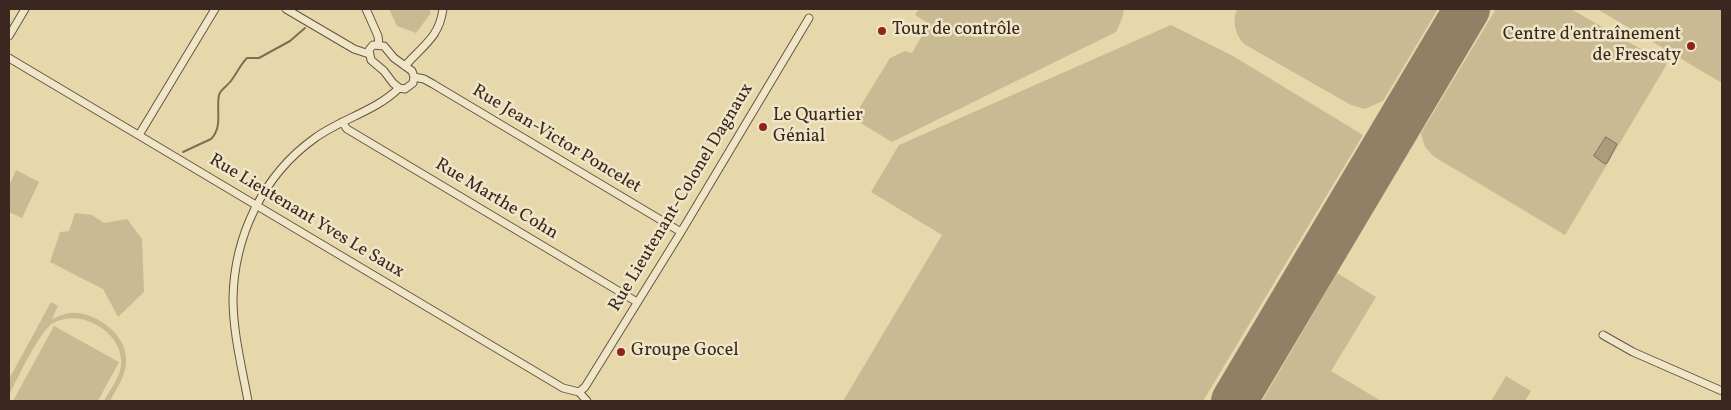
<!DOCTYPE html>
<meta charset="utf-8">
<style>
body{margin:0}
#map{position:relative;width:1731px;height:410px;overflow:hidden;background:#e7d8ab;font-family:Vollkorn,serif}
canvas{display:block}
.frame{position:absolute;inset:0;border:10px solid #3c2720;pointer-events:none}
</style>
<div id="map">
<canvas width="1731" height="410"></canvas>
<div class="frame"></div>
</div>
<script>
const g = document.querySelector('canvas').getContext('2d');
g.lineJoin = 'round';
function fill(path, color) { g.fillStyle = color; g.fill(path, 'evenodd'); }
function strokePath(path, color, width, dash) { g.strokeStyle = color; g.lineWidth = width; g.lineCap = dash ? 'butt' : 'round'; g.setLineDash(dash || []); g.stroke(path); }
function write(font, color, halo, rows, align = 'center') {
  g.font = font + ' Vollkorn,serif'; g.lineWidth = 5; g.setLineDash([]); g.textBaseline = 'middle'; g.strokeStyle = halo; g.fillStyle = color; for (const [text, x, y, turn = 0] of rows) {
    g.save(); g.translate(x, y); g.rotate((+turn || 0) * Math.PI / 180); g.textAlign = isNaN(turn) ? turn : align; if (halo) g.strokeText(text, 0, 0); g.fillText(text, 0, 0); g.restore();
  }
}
fill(new Path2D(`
 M 389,9 L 429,9 L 431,13 L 416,33 L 397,26 Z
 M 919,9 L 1124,9 C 1123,17 1120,24 1116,32 L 892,142 L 859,122 L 860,107 L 890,58 L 905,51 L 912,53 L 929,24 L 915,15 Z
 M 1237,9 L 1438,9 L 1383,101 L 1365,109 L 1351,105 L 1244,44 C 1235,34 1232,22 1237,9 Z
 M 1496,9 L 1571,9 L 1667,64 L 1565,235 L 1433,156 L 1425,147 L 1421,133 Z
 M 1597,9 L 1722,9 L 1722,83 Z
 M 1171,25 L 1233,56 L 1363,135 L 1203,401 L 843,401 L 942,235 L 871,192 L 899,145 Z
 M 16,170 L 39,182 L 22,218 L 9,212 L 9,186 Z
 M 75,213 L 92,215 L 104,223 L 127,219 L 142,239 L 144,292 L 118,317 L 103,289 L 50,262 L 60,232 L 69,231 Z
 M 1337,273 L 1376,297 L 1331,371 L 1381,401 L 1262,401 Z
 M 51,302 L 58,306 L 52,319 C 58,316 64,314 70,313 C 94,311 125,333 126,358 C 127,374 117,388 110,401 L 104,401 C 111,388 123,374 121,359 C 119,330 79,308 53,323 C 39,332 18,378 9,395 L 9,379 Z
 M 54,326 L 119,362 L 98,401 L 13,401 Z
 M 1506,376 L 1531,391 L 1525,401 L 1491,401 Z`), '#caba93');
const water = new Path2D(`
 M 1606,137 L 1617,144 L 1607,163 L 1605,164 L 1594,156 Z`);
fill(water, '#ad9c7c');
strokePath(water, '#806d57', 1);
strokePath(new Path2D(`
 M 183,152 L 211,139 C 223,127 216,110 219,95 C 221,89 226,87 230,82 C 236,75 240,65 247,58 L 259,58 L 290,41 L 305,28`), '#806d57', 2);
strokePath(new Path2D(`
 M 1234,401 L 1467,9`), '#928066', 46);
const minor = new Path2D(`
 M 286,9 L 354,49 L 369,54
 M 366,9 L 378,36 L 379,45
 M 9,36 L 25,9
 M 373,45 L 384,46 L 394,58 L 412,71 L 414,77 L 413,83 L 405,89 L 399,88 L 393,83 L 384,71 L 371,60 L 369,50 Z
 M 9,58 L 563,388 L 579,392 L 587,401
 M 405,66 C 423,45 439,38 443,9
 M 414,77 L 424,79 L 433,84 L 681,232
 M 342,122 L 347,129 L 637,302
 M 139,135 L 215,9
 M 1603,335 L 1633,352 L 1722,391
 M 579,392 L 585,387 L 681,232 L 809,18
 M 248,401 C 242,368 233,333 233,299 C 234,236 263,175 315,138 C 341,119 376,111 399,88`);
strokePath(minor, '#675343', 9);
strokePath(minor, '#efe6c8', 7);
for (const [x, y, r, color] of [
 [882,31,5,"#8f2418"],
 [1691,46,5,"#8f2418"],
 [763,127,5,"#8f2418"],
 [621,352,5,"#8f2418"]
]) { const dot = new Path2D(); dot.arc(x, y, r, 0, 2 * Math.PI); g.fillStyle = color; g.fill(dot); strokePath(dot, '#efe6c8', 2); }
write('18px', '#3c2720', '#efe6c8', [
 ["Tour de contrôle",892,31],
 ["Centre d'entraînement",1681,36,"right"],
 ["de Frescaty",1681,57,"right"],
 ["Le Quartier",773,117],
 ["Génial",773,138],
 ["Groupe Gocel",631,352]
], 'left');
write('18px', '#3c2720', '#efe6c8', [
 ["Rue Jean-Victor Poncelet",556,140,31],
 ["Rue Lieutenant-Colonel Dagnaux",682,198,-59],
 ["Rue Marthe Cohn",496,200,31],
 ["Rue Lieutenant Yves Le Saux",306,217,31]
]);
</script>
